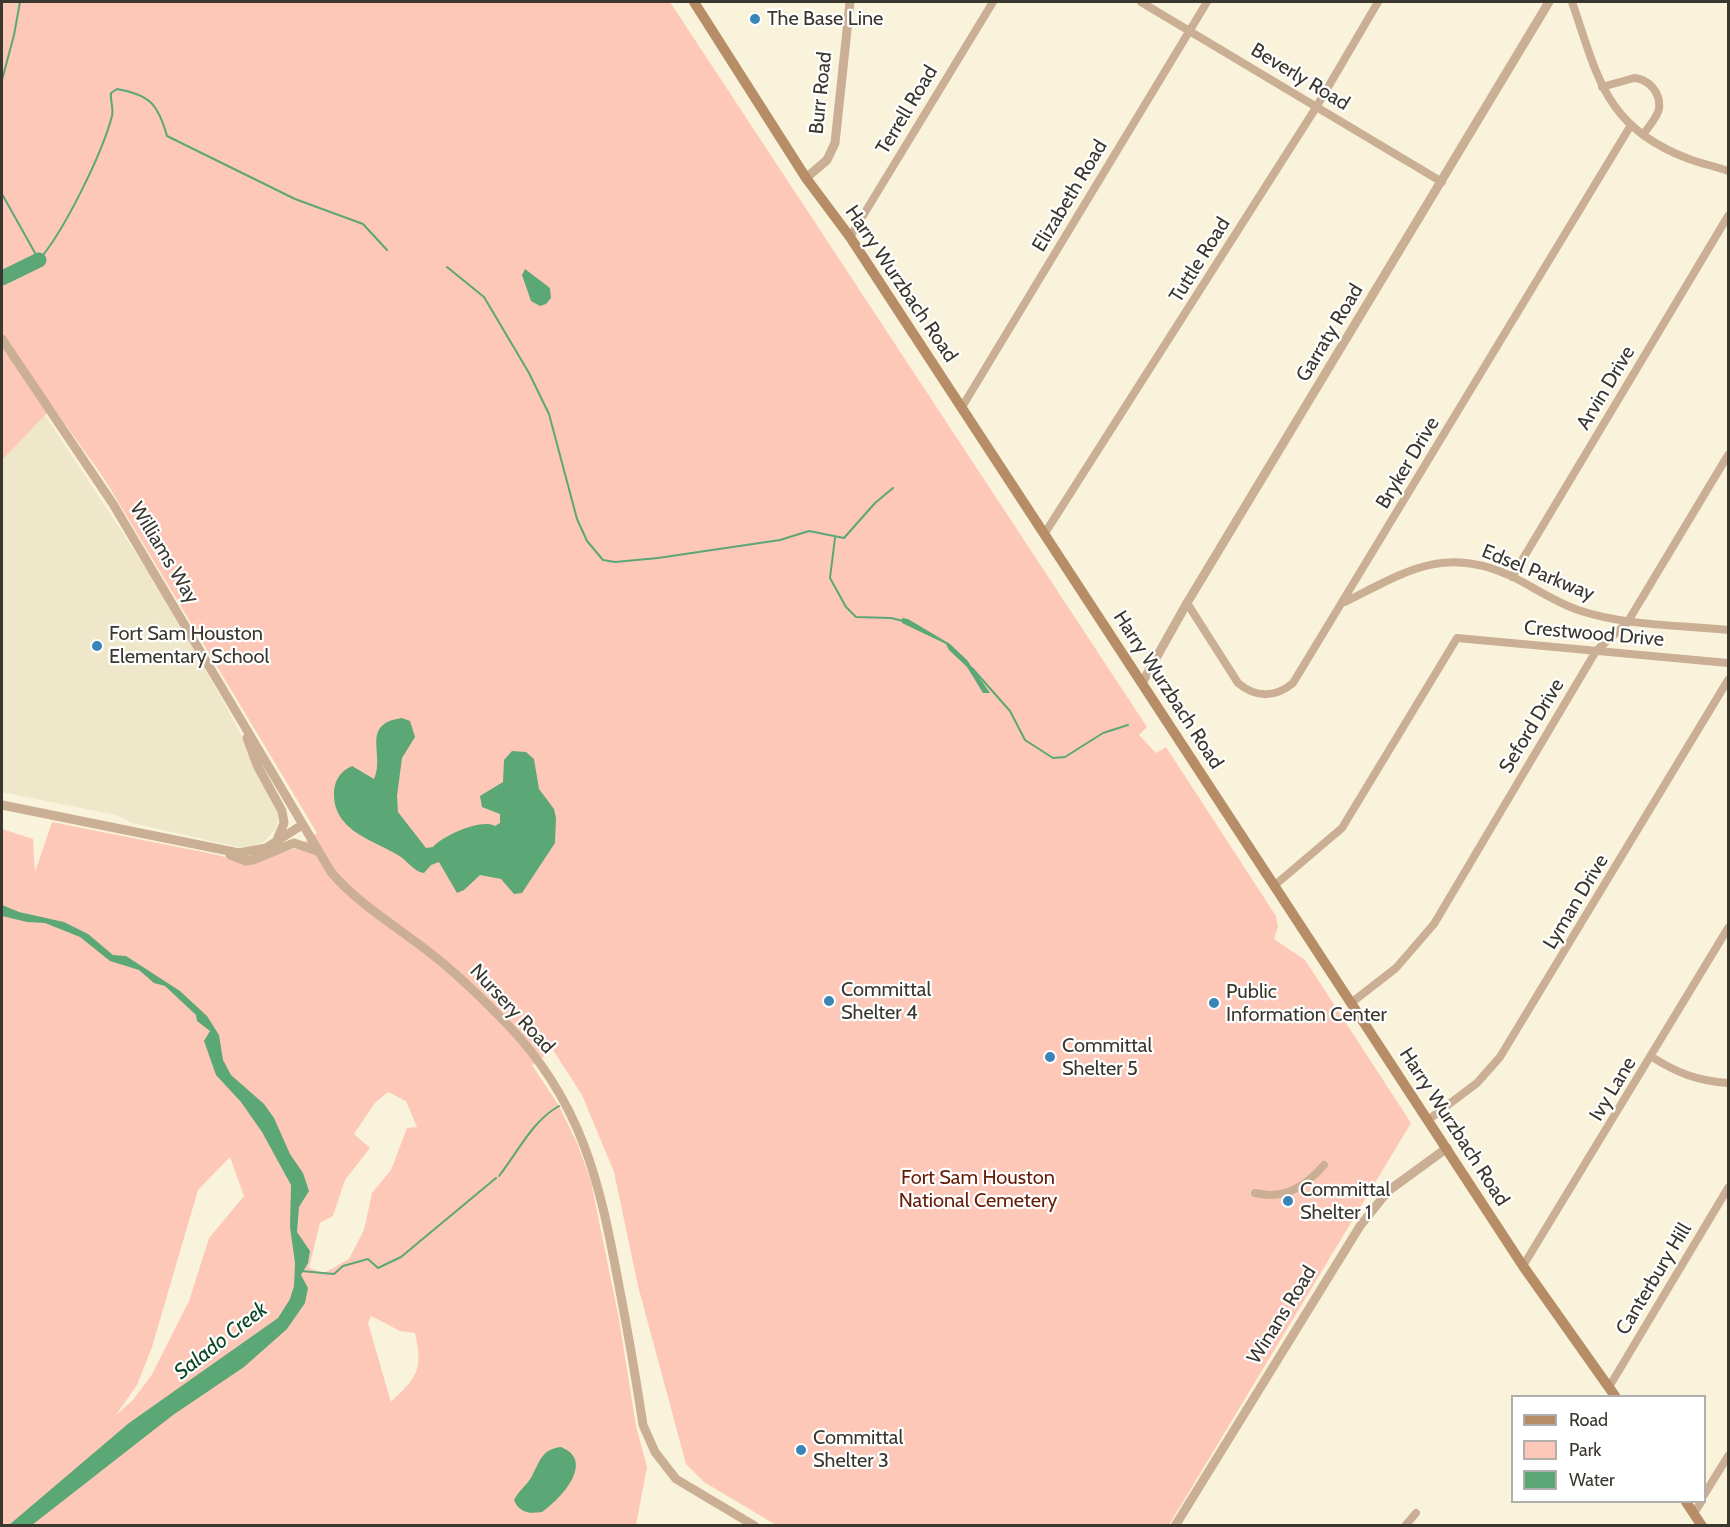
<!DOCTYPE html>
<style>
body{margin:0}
#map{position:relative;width:1730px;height:1527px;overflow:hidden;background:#f9f3db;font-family:Cabin,sans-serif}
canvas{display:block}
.frame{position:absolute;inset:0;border:3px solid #3a372e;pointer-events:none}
.legend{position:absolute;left:1511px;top:1395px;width:195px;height:108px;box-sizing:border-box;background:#fff;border:2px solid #b0afab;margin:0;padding:8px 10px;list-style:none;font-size:18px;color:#3a372e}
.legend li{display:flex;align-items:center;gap:12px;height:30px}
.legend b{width:30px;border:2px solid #b0afab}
</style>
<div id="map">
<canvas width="1730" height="1527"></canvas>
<div class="frame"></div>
<ul class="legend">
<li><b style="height:8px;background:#b68d66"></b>Road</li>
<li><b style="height:16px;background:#fec8b9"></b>Park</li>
<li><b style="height:16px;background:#5ba775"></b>Water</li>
</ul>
</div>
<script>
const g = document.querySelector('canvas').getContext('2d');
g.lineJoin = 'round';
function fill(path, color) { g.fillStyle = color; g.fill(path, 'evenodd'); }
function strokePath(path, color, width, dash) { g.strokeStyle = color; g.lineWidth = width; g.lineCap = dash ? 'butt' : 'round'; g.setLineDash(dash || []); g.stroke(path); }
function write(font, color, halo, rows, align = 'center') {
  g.font = font + ' Cabin,sans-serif'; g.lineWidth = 4.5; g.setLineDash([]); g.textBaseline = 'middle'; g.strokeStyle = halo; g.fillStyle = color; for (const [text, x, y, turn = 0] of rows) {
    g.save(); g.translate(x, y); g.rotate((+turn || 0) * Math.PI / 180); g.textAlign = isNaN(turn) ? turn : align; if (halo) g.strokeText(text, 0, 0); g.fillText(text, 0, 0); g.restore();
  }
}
fill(new Path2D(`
 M 45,415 L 170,605 L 238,729 L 279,815 L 276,828 L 264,842 L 243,848 L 132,823 L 116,815 L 2,792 L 2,460 Z`), '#efe7c9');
fill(new Path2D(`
 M 2,2 L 670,2 L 1147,727 L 1139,735 L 1156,753 L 1166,747 L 1276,916 L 1278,927 L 1274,939 L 1305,960 L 1411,1123 L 1169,1525 L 776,1525 L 704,1482 L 686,1464 L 638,1286 L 614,1172 L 582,1095 L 553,1050 L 532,1065 L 559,1106 L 578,1145 L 591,1182 L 619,1319 L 636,1426 L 647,1467 L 636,1525 L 2,1525 L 2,829 L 33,839 L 35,872 L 52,822 L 218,855 L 249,864 L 296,848 L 317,833 L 105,480 L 53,407 L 2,460 ZM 388,1092 L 406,1101 L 417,1127 L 407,1128 L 391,1170 L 372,1193 L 364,1230 L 349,1259 L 324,1273 L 309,1268 L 320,1223 L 333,1216 L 345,1180 L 370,1148 L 354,1134 L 375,1103 ZM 230,1157 L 244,1196 L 209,1238 L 189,1301 L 151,1376 L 132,1401 L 116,1415 L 137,1385 L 152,1347 L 198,1190 ZM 371,1316 L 400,1331 L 415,1333 C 423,1370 418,1376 391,1402 L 368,1323 Z`), '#fec8b9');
fill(new Path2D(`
 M 525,269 L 550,288 L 551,298 L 546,304 L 540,306 L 531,301 L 522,275 Z
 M 902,618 L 908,619 L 950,644 L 967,660 L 990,693 L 983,693 L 967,667 L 949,650 L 946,644 L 902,623 Z
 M 402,718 L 410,721 L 415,737 L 402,758 L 397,796 L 398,812 L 426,848 L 433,847 C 442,836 482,818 495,826 L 500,823 L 500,814 L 482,807 L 480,796 L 503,782 L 504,760 L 512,751 L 526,752 L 534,759 L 539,789 L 554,809 L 556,818 L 555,843 L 522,893 L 514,894 L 501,879 L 480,875 L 464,890 L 457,893 L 439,862 L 431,865 L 424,873 C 414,872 407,860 398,855 C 371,839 332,830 334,791 C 335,779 341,771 352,766 L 374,779 C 386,755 359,724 402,718 Z
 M 2,905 L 19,912 L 64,922 L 88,934 L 113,955 L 126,956 L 180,991 L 207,1016 L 219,1035 L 223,1060 L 231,1075 L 264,1104 L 274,1118 L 290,1154 L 303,1173 L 309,1191 L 299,1207 L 297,1232 L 310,1251 L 308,1263 L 301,1275 L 308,1288 L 305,1303 L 287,1329 L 244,1367 L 173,1415 L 32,1525 L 9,1525 L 129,1423 L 278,1318 L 290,1299 L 294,1286 L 295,1263 L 290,1227 L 291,1185 L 262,1132 L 241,1102 L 216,1075 L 204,1041 L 210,1031 L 197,1021 L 196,1015 L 165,986 L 154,983 L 139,970 L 110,961 L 80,937 L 45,923 L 27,922 L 2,916 Z
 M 561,1447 C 596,1461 561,1499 542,1512 C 530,1514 519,1513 514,1500 C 519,1490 527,1485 532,1476 C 540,1461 542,1449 561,1447 Z`), '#5ba775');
strokePath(new Path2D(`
 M 2,80 L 14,35 L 20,2
 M 2,194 L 39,260 C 64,231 102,154 112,116 C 114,109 110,101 111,93 L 117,89 C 150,95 158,104 167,136 L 295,199 L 363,224 L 387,250
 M 447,267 L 484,297 L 529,373 L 549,414 L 577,519 L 587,541 L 603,560 L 615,562 L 658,558 L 780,540 L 809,531 L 844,538 L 875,503 L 893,488
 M 835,538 L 830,578 L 846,607 L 856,617 L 891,618 L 903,621
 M 972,668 L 1010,711 L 1025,740 L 1053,758 L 1065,757 L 1103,733 L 1128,725
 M 499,1176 C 518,1152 532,1121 559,1106
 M 301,1271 L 334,1274 L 343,1266 L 368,1259 L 378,1268 L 401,1257 L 496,1178`), '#5ba775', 2);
strokePath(new Path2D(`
 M 2,278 L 39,260`), '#5ba775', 15);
strokePath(new Path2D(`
 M 1141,2 L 1442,182
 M 1572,2 C 1598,77 1605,128 1689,159 C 1702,164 1715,166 1728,171
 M 1602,87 L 1634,78 C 1649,79 1661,93 1659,109 C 1657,118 1648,127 1643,135
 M 850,237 L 993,2
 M 962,407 L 1207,2
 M 1045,533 L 1317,106 L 1378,2
 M 1512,577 L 1728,216
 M 1345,602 C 1405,572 1445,544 1513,577 C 1535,588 1555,602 1578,610 C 1625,626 1680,625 1728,630
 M 1187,603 L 1238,683 C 1256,698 1275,698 1293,683 L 1631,125
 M 1275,885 L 1342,828 L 1457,638 L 1728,663
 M 1351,1003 L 1396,968 L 1434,924 L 1596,651 L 1627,623 L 1728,455
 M 1652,1057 C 1677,1073 1698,1081 1728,1083
 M 1428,1120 L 1477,1083 L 1500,1057 L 1728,680
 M 1255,1193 C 1284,1200 1305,1187 1324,1165
 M 1523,1266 L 1728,928
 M 1609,1387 L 1728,1188
 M 1704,1495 L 1728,1456
 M 1694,1513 L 1701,1502
 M 1405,1526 L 1416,1513`), '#cbaf95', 8);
strokePath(new Path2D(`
 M 806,178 L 827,160 L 835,143 L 850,2
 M 2,339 L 113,504 L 331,872 C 359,905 395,925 429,952 C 456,973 482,998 506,1023 C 582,1101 600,1183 619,1286 C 628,1332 636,1379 643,1425 L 655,1452 L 676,1479 L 755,1526
 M 1142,683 L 1187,603 L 1549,2
 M 247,738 L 257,765 L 282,811 L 284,823 L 277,840
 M 2,805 L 239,853 L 266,848 L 302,825
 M 230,855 L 246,861 L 253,860 L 294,843 L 317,851
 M 1175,1526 L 1360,1226 L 1388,1191 L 1447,1148`), '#cbaf95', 9);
strokePath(new Path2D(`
 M 694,2 L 806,178 L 850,237 L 1523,1266 L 1615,1396
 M 1686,1502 L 1702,1526`), '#b68d66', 10);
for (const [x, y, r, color] of [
 [755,19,6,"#3985b8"],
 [97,646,6,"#3985b8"],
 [829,1001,6,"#3985b8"],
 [1214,1003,6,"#3985b8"],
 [1050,1057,6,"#3985b8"],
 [1288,1201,6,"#3985b8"],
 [801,1450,6,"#3985b8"]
]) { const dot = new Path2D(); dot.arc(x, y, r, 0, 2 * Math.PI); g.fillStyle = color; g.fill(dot); strokePath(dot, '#fff', 2); }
write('20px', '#3a372e', '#fff', [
 ["The Base Line",767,19],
 ["Fort Sam Houston",109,634],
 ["Elementary School",109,657],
 ["Committal",841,990],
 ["Shelter 4",841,1013],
 ["Public",1226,992],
 ["Information Center",1226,1015],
 ["Committal",1062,1046],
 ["Shelter 5",1062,1069],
 ["Committal",1300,1190],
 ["Shelter 1",1300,1213],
 ["Committal",813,1438],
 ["Shelter 3",813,1461]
], 'left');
write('20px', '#3a372e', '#fff', [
 ["Beverly Road",1300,77,31],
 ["Burr Road",821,93,-84],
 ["Terrell Road",907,110,-59],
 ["Elizabeth Road",1070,196,-59],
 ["Tuttle Road",1200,260,-58],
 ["Harry Wurzbach Road",901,284,56],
 ["Garraty Road",1330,333,-59],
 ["Arvin Drive",1606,388,-59],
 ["Bryker Drive",1408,463,-59],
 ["Williams Way",164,553,59],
 ["Edsel Parkway",1538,573,22],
 ["Crestwood Drive",1594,634,5],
 ["Harry Wurzbach Road",1168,690,57],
 ["Seford Drive",1532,726,-59],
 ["Lyman Drive",1576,902,-59],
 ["Nursery Road",512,1009,47],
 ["Ivy Lane",1613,1089,-59],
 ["Harry Wurzbach Road",1454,1127,57],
 ["Canterbury Hill",1654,1279,-59],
 ["Winans Road",1282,1315,-58]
]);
write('20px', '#661c07', '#fff', [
 ["Fort Sam Houston",978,1178],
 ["National Cemetery",978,1201]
]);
write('italic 21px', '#084524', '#fff', [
 ["Salado Creek",221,1341,-38]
]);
</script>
